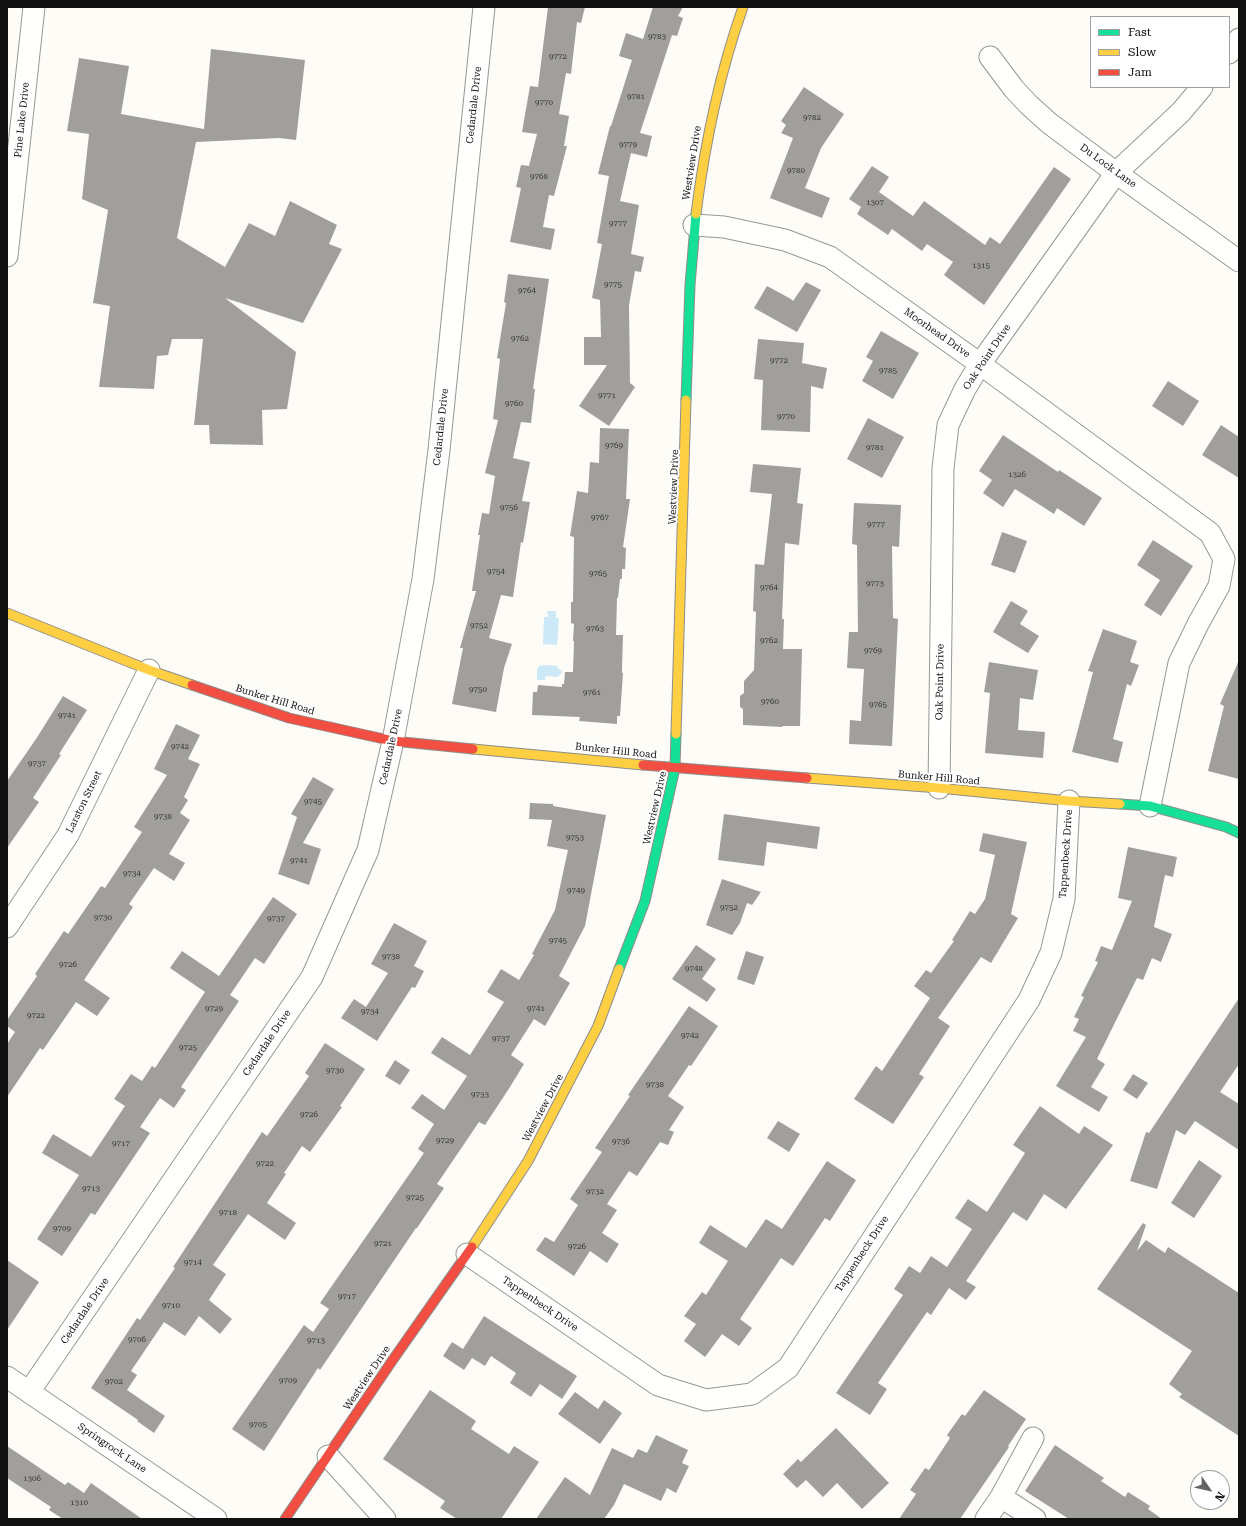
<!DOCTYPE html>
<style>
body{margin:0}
#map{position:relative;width:1246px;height:1526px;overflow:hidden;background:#fdfcf7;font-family:"Roboto Serif",serif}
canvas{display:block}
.frame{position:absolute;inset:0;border:8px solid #111;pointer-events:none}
.legend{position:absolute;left:1090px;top:16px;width:140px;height:72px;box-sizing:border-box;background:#fff;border:1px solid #a0a0a0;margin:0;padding:5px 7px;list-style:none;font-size:12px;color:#111}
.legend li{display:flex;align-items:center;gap:8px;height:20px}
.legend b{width:20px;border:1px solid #a0a0a0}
.north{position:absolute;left:1190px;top:1470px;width:40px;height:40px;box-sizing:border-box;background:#fff;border:1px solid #a0a0a0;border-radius:50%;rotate:124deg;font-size:11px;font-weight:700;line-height:16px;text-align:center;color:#111}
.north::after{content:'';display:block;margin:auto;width:14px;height:18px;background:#646362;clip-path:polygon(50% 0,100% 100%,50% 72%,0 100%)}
</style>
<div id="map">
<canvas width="1246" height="1526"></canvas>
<div class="frame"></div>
<ul class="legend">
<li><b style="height:5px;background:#16e098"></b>Fast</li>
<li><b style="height:5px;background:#ffcf43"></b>Slow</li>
<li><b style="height:5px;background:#f24e42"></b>Jam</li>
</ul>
<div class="north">N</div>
</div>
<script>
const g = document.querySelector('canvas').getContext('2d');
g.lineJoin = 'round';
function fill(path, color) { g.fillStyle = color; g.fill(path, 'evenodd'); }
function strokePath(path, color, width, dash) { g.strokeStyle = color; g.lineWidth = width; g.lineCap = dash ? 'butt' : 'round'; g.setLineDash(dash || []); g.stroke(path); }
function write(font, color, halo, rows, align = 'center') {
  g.font = font + ' "Roboto Serif",serif'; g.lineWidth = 4; g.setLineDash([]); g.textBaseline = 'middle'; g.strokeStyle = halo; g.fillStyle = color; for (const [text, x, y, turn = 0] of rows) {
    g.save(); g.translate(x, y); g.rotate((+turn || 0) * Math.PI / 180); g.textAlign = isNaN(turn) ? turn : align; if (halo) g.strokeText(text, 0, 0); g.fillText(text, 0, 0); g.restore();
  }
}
fill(new Path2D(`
 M 547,611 L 556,611 L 556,618 L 559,618 L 557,645 L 543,644 L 544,617 L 548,617 Z
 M 545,665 L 558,666 L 557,668 L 562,671 L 561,674 L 557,677 L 546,676 L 545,680 L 537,680 L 537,670 L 539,666 Z`), '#cde8f7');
fill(new Path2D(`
 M 548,7 L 585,7 L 581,23 L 577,22 L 571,74 L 566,73 L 559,114 L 569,116 L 564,146 L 567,146 L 554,196 L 549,195 L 543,227 L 555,229 L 551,250 L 510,242 L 521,188 L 516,187 L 521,165 L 529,166 L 537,134 L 522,132 L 530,86 L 538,87 Z
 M 653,7 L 683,7 L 678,16 L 683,18 L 677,36 L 672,35 L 640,133 L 652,136 L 647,157 L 631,153 L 620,201 L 639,205 L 631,254 L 644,257 L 641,272 L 635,271 L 629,305 L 630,383 L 635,387 L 609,426 L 579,406 L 607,365 L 584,365 L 584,337 L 601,337 L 600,300 L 592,298 L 602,244 L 597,243 L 609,176 L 598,174 L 610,126 L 611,126 L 632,60 L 619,56 L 626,33 L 643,39 Z
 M 211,49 L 305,60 L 296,140 L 279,138 L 196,142 L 177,238 L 225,267 L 249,223 L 275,236 L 290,201 L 337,225 L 329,244 L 342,249 L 303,323 L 225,298 L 296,352 L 287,409 L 262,410 L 263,445 L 210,444 L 209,425 L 194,425 L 203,339 L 172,339 L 168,355 L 157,356 L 154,389 L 99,387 L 110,306 L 93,303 L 108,210 L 82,199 L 89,134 L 67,131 L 79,58 L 129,66 L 121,114 L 204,129 Z
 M 804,87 L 844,114 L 821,148 L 805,188 L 830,198 L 822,218 L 770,198 L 793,138 L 781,133 L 786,125 L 781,121 Z
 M 872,166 L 889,177 L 879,192 L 913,216 L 924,201 L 985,245 L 990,237 L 1000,244 L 1054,167 L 1071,179 L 984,305 L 944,275 L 953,262 L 927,244 L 922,251 L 892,229 L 888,235 L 857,214 L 861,207 L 849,199 Z
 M 508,274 L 549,279 L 533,389 L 535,389 L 531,423 L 521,422 L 513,458 L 530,462 L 522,501 L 530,502 L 523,543 L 521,542 L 513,597 L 501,595 L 489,638 L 512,644 L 504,668 L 496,712 L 452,704 L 463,648 L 460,648 L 476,591 L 472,591 L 480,535 L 478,535 L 482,513 L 489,514 L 495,476 L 485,473 L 498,420 L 493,419 L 500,359 L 497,358 L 506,303 L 504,302 Z
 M 806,282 L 821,290 L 797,332 L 754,308 L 767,286 L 791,299 L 793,301 Z
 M 881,331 L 919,353 L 893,399 L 862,381 L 873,361 L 866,357 Z
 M 758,339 L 804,343 L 802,363 L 827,368 L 823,389 L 811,386 L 810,432 L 761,430 L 763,380 L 754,379 Z
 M 1168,381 L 1199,401 L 1183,426 L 1152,406 Z
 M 868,418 L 904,437 L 882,478 L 847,459 Z
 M 1221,425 L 1239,437 L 1239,478 L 1202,455 Z
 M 600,428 L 629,429 L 626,499 L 630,499 L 623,547 L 626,548 L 625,569 L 622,569 L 622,579 L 620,579 L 618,598 L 617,598 L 616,635 L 623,635 L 622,670 L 622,673 L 623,673 L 620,716 L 617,716 L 617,724 L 579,721 L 580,717 L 532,715 L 533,692 L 537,692 L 538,685 L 562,687 L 562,684 L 564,684 L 565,672 L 573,672 L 574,641 L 573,641 L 574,624 L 571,623 L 571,602 L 573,602 L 574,537 L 570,536 L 577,491 L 588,493 L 590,462 L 599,463 Z
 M 1003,435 L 1058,472 L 1059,470 L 1102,498 L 1084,526 L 1057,508 L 1054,514 L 1015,489 L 1003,507 L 983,493 L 992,480 L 979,471 Z
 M 753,464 L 801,468 L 797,503 L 803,504 L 799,545 L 785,543 L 782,619 L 784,619 L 783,649 L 802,649 L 800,726 L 783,726 L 782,727 L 743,725 L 743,709 L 740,707 L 740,696 L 744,693 L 744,681 L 754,670 L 756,612 L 753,611 L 755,564 L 764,565 L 772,494 L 750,492 Z
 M 854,503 L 901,505 L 899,547 L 892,546 L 893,618 L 898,619 L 892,746 L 849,744 L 850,720 L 861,721 L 864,669 L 847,668 L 849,632 L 858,632 L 857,545 L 852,544 Z
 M 1002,532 L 1027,541 L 1015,573 L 991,565 Z
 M 1153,540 L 1193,566 L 1161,616 L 1144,605 L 1160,580 L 1137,565 Z
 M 1011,601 L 1028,611 L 1020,624 L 1039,636 L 1028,653 L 993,632 Z
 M 1103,629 L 1137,641 L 1130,662 L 1139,665 L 1131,686 L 1127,684 L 1113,739 L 1123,742 L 1118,763 L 1072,752 L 1093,672 L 1088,671 Z
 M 1239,660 L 1239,779 L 1208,771 L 1224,706 L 1220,704 Z
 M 989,662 L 1038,670 L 1033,700 L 1020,698 L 1018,730 L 1045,732 L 1043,758 L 985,753 L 990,693 L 984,692 Z
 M 63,696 L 87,710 L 59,754 L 61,755 L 33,798 L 39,802 L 7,848 L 7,781 L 36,739 Z
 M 176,724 L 200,735 L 188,759 L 200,764 L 184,797 L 188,800 L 180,813 L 190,820 L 169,854 L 185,863 L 174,881 L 154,868 L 129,904 L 133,907 L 84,980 L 110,998 L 97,1016 L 76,1002 L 43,1050 L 40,1048 L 7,1097 L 7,1044 L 15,1032 L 7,1026 L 7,1020 L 37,976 L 35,974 L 64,931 L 68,934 L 101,886 L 105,888 L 142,832 L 134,827 L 167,775 L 154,769 Z
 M 313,777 L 334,789 L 303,843 L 321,849 L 309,885 L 278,874 L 297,817 L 291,814 Z
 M 530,803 L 553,804 L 553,806 L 606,815 L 585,926 L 559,976 L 570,983 L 545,1026 L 534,1019 L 511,1055 L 524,1064 L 510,1087 L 485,1125 L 479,1122 L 437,1184 L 444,1188 L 417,1228 L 416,1228 L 320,1370 L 318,1368 L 264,1451 L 232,1429 L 304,1325 L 313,1332 L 329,1309 L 320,1303 L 424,1153 L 418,1149 L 434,1124 L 411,1108 L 422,1094 L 444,1110 L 467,1076 L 431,1053 L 442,1037 L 470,1055 L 504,1002 L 487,992 L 501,969 L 519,980 L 534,955 L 532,954 L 555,910 L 568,850 L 547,846 L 552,820 L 529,819 Z
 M 724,814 L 820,827 L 817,849 L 767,842 L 764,866 L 718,860 Z
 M 983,833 L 1027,842 L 1011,914 L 1018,918 L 991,963 L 981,957 L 938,1018 L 950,1026 L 919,1074 L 924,1077 L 893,1124 L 854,1099 L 876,1066 L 882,1071 L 930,998 L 914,986 L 926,970 L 931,973 L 954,941 L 952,940 L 970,911 L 975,914 L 985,899 L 995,855 L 979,851 Z
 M 1128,847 L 1177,857 L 1173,877 L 1165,875 L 1154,927 L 1172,934 L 1161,962 L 1152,958 L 1143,980 L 1137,978 L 1097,1059 L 1105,1064 L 1091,1087 L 1108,1097 L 1099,1112 L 1056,1086 L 1086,1037 L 1073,1031 L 1079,1019 L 1074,1017 L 1084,997 L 1081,996 L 1098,962 L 1095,961 L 1101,946 L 1112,950 L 1132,901 L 1118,898 Z
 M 722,879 L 761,892 L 752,905 L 747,903 L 740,923 L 732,935 L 706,925 Z
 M 273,897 L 297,914 L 264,964 L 255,958 L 230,995 L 239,1001 L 181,1087 L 186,1090 L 174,1108 L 160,1098 L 140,1127 L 150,1133 L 95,1215 L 91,1213 L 62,1256 L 37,1239 L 79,1175 L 42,1153 L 53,1134 L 91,1157 L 125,1106 L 114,1099 L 131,1074 L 142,1081 L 152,1066 L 155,1068 L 205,992 L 170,968 L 182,951 L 219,976 Z
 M 394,923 L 427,941 L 414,966 L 424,971 L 415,988 L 412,987 L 377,1041 L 341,1018 L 354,999 L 366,1007 L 388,973 L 371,964 Z
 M 696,945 L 716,959 L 702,979 L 716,989 L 707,1002 L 672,979 Z
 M 746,951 L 764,957 L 754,985 L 737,979 Z
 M 1239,998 L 1239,1064 L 1220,1092 L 1239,1104 L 1239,1150 L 1195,1121 L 1185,1135 L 1176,1130 L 1157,1189 L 1130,1181 L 1146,1132 L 1149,1133 Z
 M 689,1006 L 718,1026 L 691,1066 L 689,1065 L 668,1096 L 684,1107 L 669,1130 L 674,1132 L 668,1145 L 660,1142 L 637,1176 L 629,1171 L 607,1204 L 617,1210 L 602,1233 L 619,1244 L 607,1263 L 590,1251 L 574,1276 L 536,1250 L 545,1237 L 554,1242 L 578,1205 L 570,1199 L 602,1152 L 595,1148 L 630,1096 L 628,1095 Z
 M 325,1043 L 365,1069 L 340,1106 L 342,1107 L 310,1152 L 302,1146 L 284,1173 L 286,1174 L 267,1203 L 296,1223 L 285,1240 L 248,1214 L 213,1265 L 226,1274 L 209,1300 L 232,1319 L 220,1334 L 199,1316 L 185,1336 L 164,1322 L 131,1371 L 137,1375 L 127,1390 L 165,1416 L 154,1433 L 137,1421 L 138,1420 L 91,1388 L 137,1318 L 140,1320 L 175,1268 L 173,1267 L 262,1132 L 267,1136 L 309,1076 L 305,1073 Z
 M 395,1060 L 410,1070 L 400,1085 L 385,1076 Z
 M 1133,1074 L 1148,1083 L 1137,1099 L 1123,1090 Z
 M 1040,1106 L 1079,1134 L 1084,1126 L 1113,1145 L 1066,1209 L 1044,1194 L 1027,1221 L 1013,1212 L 966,1281 L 976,1287 L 966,1300 L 949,1288 L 931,1315 L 927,1312 L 878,1383 L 887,1389 L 870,1415 L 836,1393 L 903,1295 L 894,1289 L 909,1266 L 920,1273 L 931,1256 L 947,1267 L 972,1229 L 955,1218 L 968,1199 L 987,1212 L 1025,1153 L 1013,1145 Z
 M 778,1121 L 800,1134 L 789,1152 L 767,1138 Z
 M 1199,1160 L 1222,1176 L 1194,1218 L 1171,1203 Z
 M 827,1161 L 856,1180 L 830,1221 L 825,1218 L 793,1266 L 781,1258 L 740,1319 L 752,1328 L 739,1346 L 722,1334 L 705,1357 L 684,1341 L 696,1324 L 684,1316 L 702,1292 L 706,1295 L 728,1261 L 699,1243 L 710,1225 L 746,1248 L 766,1219 L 782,1229 Z
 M 1143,1223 L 1146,1225 L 1137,1251 L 1146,1240 L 1165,1253 L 1168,1247 L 1239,1293 L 1239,1436 L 1179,1397 L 1182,1394 L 1169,1384 L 1192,1351 L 1097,1289 Z
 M 7,1260 L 39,1282 L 7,1330 Z
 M 484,1316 L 577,1376 L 562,1399 L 540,1384 L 531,1397 L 510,1383 L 516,1373 L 491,1356 L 485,1366 L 472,1358 L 464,1370 L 443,1356 L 452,1342 L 463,1349 Z
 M 430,1390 L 476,1421 L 471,1429 L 509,1454 L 514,1446 L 539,1462 L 501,1519 L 457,1519 L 440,1508 L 445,1501 L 383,1459 Z
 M 984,1390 L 1026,1419 L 1008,1446 L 1009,1447 L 960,1519 L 899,1519 L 916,1494 L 910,1490 L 925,1468 L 929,1470 L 950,1438 L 947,1435 L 962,1414 L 965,1416 Z
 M 575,1392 L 598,1409 L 604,1400 L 622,1413 L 600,1444 L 558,1414 Z
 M 836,1428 L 889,1483 L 862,1509 L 837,1483 L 823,1497 L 806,1480 L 797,1488 L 783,1474 L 798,1459 L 801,1462 Z
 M 656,1435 L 688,1450 L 682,1463 L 689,1466 L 676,1493 L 667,1488 L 661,1501 L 624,1484 L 614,1505 L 604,1519 L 536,1519 L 565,1477 L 590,1495 L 612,1448 L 633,1458 L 638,1449 L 647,1453 Z
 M 1055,1445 L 1104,1478 L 1101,1481 L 1125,1497 L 1128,1492 L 1150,1506 L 1148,1509 L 1162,1519 L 1069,1519 L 1025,1491 Z
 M 7,1446 L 65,1485 L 68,1482 L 84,1493 L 91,1483 L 142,1519 L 63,1519 L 49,1510 L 51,1507 L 7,1478 Z`), '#a19f9c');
const street = new Path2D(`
 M 1229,53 L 1239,39
 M 990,57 L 1014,89 L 1029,105 L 1049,123 L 1116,173 L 1239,261
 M 694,225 L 724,227 L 785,240 L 830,257 L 980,364 L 1210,533 L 1224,559 L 1219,586 L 1198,624 L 1179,663 L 1150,806
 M 7,256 L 34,7
 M 939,788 L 943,468 L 948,425 L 965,389 L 980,364 L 1116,173 L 1181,112 L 1202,87
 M 7,927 L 68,835 L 149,670
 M 467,1254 L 658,1385 L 706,1400 L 752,1394 L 788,1368 L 1029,1000 L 1051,953 L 1064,899 L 1069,801
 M 7,1377 L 216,1519
 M 29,1392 L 312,977 L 368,850 L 393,741 L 423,579 L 439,450 L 484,7
 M 328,1456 L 385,1519
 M 1001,1497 L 1035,1519
 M 986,1519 L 1001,1497 L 1033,1438`);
const fast = new Path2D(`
 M 686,400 L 690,285 L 696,214
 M 1120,804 L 1150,806 L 1226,827 L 1239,833
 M 619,969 L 645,901 L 675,768 L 676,734`);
const slow = new Path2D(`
 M 696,214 C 705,142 719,75 743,7
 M 7,613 L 149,670 L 192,685
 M 676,734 L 686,400
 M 473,749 L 643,765
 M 807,778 L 939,788 L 1069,801 L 1120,804
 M 472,1247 L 528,1161 L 598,1026 L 619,969`);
const jam = new Path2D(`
 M 192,685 L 289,718 L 393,741 L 473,749
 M 643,765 L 807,778
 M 285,1519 L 392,1361 L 472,1247`);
strokePath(street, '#979795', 23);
strokePath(fast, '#8e8d8b', 11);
strokePath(slow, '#8e8d8b', 11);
strokePath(jam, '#8e8d8b', 11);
strokePath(street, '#fffffe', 21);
strokePath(fast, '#16e098', 9);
strokePath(slow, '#ffcf43', 9);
strokePath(jam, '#f24e42', 9);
write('8px', '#353434', null, [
 ["9783",657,37],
 ["9772",558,57],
 ["9781",636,97],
 ["9770",544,103],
 ["9782",812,118],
 ["9779",628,145],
 ["9780",796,171],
 ["9768",539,177],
 ["1307",875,203],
 ["9777",618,224],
 ["1315",981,266],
 ["9775",613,285],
 ["9764",527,291],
 ["9762",520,339],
 ["9772",779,361],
 ["9785",888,371],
 ["9771",607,396],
 ["9760",514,404],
 ["9770",786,417],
 ["9769",614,446],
 ["9781",875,448],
 ["1326",1017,475],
 ["9756",509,508],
 ["9767",600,518],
 ["9777",876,525],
 ["9754",496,572],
 ["9765",598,574],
 ["9773",875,584],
 ["9764",769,588],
 ["9752",479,626],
 ["9763",595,629],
 ["9762",769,641],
 ["9769",873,651],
 ["9750",478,690],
 ["9761",592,693],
 ["9760",770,702],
 ["9765",878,705],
 ["9741",67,716],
 ["9742",180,747],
 ["9737",37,764],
 ["9745",313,802],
 ["9738",163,817],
 ["9753",575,838],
 ["9741",299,861],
 ["9734",132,874],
 ["9749",576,891],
 ["9752",729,908],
 ["9730",103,918],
 ["9737",276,919],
 ["9745",558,941],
 ["9738",391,957],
 ["9726",68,965],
 ["9748",694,969],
 ["9729",214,1009],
 ["9741",536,1009],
 ["9734",370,1012],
 ["9722",36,1016],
 ["9742",690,1036],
 ["9737",501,1039],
 ["9725",188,1048],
 ["9730",335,1071],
 ["9738",655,1085],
 ["9733",480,1095],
 ["9726",309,1115],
 ["9729",445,1141],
 ["9736",621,1142],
 ["9717",121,1144],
 ["9722",265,1164],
 ["9713",91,1189],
 ["9732",595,1192],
 ["9725",415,1198],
 ["9718",228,1213],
 ["9709",62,1229],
 ["9721",383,1244],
 ["9726",577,1247],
 ["9714",193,1263],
 ["9717",347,1297],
 ["9710",171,1306],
 ["9706",137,1340],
 ["9713",316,1341],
 ["9709",288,1381],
 ["9702",114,1382],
 ["9705",258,1425],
 ["1306",32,1479],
 ["1310",79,1503]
]);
write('10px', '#111', '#fff', [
 ["Cedardale Drive",474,105,-84],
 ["Pine Lake Drive",22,120,-84],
 ["Westview Drive",692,163,-81],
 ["Du Lock Lane",1108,166,36],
 ["Moorhead Drive",937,333,35],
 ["Oak Point Drive",987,357,-56],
 ["Cedardale Drive",441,427,-84],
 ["Westview Drive",674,487,-88],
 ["Oak Point Drive",940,682,-89],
 ["Bunker Hill Road",275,700,17],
 ["Cedardale Drive",391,747,-78],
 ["Bunker Hill Road",616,751,6],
 ["Bunker Hill Road",939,778,5],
 ["Larston Street",84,802,-64],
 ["Westview Drive",655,808,-77],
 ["Tappenbeck Drive",1066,854,-86],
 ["Cedardale Drive",267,1043,-56],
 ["Westview Drive",543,1108,-62],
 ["Tappenbeck Drive",862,1254,-57],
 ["Tappenbeck Drive",540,1304,34],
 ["Cedardale Drive",85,1311,-56],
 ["Westview Drive",367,1378,-56],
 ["Springrock Lane",112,1448,34]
]);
</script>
